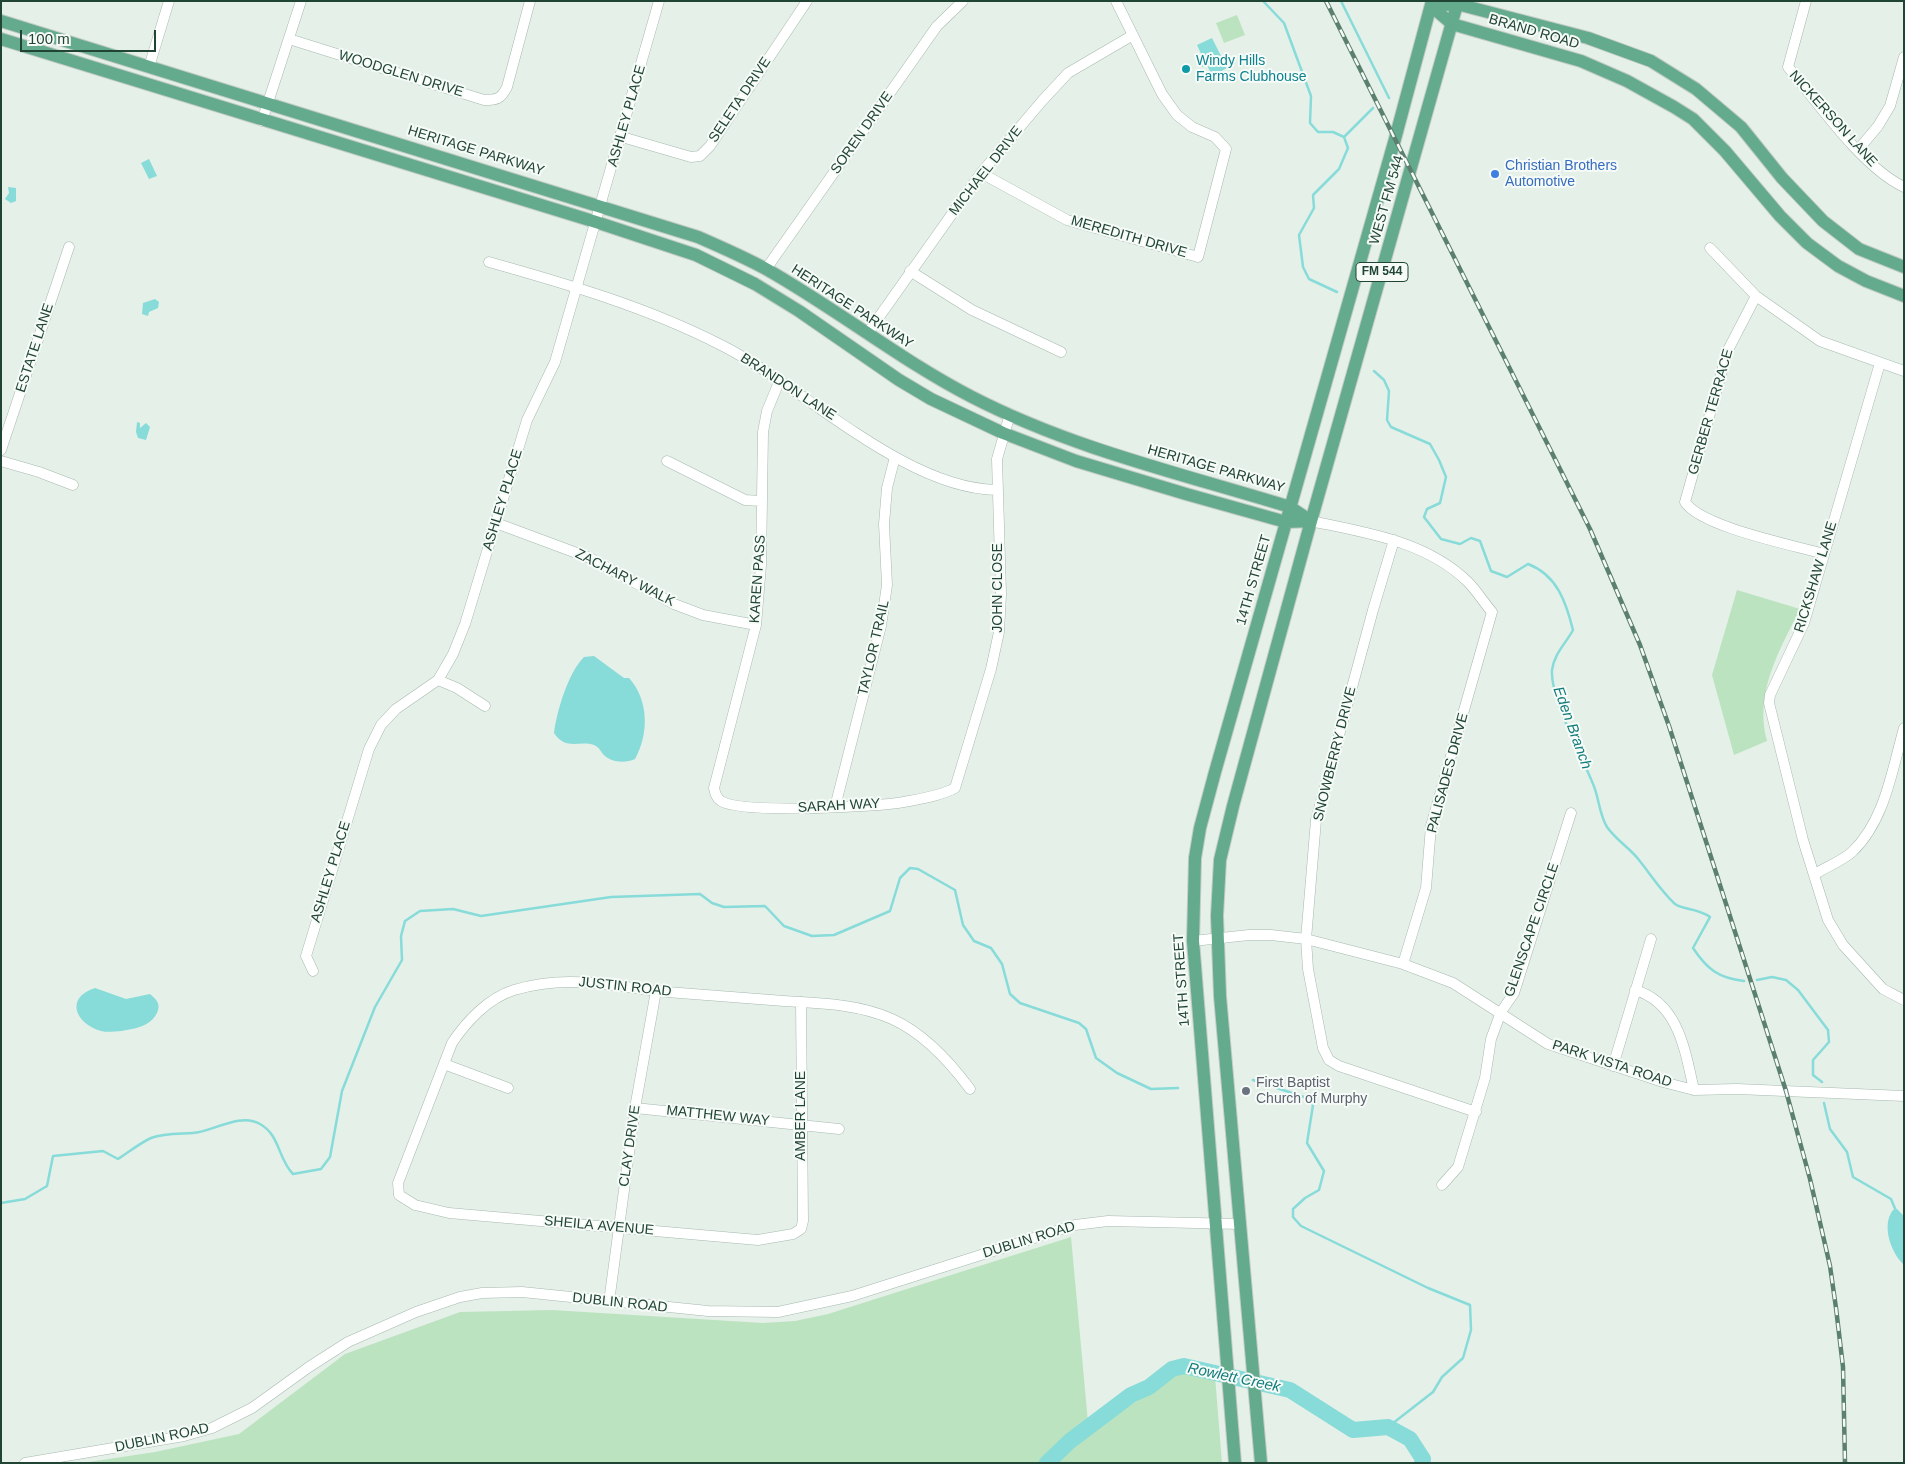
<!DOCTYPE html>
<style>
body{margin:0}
#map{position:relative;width:1905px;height:1464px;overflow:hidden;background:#e5f0e9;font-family:Arial,sans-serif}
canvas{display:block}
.frame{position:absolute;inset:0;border:2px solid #214534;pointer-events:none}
.scale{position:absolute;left:20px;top:30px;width:136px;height:22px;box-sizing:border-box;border:2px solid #214534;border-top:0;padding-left:6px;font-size:15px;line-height:18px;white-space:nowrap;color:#214534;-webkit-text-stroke:4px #f6fbf8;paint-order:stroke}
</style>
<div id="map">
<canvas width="1905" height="1464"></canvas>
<div class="frame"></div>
<div class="scale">100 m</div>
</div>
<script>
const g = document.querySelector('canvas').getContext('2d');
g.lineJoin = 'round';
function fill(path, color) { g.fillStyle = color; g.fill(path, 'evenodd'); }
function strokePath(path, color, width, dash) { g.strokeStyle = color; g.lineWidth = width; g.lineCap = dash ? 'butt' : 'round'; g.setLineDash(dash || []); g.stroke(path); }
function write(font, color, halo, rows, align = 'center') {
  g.font = font + ' Arial,sans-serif'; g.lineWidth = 4; g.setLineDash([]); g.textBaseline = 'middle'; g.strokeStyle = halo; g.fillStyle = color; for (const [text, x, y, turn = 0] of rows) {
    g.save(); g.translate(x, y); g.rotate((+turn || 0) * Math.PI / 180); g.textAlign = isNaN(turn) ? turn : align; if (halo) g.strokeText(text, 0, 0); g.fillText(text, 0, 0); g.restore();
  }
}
fill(new Path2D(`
 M 1237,15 L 1245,35 L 1224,43 L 1216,23 Z
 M 1737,590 L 1800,609 C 1779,651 1754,693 1767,741 L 1734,755 L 1712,675 Z
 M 1071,1237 L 1089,1433 L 1180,1372 L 1215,1376 L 1222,1463 L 82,1463 L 155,1452 L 239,1434 L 345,1354 L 460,1312 L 552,1310 L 763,1323 L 795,1321 L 828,1314 Z`), '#bce3bf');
fill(new Path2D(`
 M 1212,38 L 1227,68 L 1212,76 L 1207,65 L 1202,67 L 1198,59 L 1202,56 L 1197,45 Z
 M 149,159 L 157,176 L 149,179 L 141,163 Z
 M 8,187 L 16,188 L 16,201 L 11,203 L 5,199 L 9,193 Z
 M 155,299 L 159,302 L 158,308 L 149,312 L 148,316 L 142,314 L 143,303 Z
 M 137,422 L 140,423 L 140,428 L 146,423 L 150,427 L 146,440 L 138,438 L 136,432 Z
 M 594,656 L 624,678 L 629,678 C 649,700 649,734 635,759 C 626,763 613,763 605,756 C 600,752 601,748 594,745 C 579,740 566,751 554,733 C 557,711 568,673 584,657 Z
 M 95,988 L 126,999 L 150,994 C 157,1000 161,1004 157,1013 C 152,1023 142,1027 132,1029 C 122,1031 111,1033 101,1031 C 76,1024 64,998 95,988 Z
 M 1897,1209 L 1904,1216 L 1904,1265 C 1891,1253 1881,1225 1893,1210 Z`), '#87dbd8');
strokePath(new Path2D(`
 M 1263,1 L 1284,23 L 1311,96 L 1310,123 L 1318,132 L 1333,132 L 1344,137 L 1348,148 L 1339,169 L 1313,195 L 1314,208 L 1299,235 L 1303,267 L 1309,279 L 1337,292
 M 1341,1 L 1389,98
 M 1344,137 L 1373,108
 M 1374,371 L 1384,380 L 1389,391 L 1387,420 L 1391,427 L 1430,444 L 1439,460 L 1446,477 L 1440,503 L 1427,509 L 1424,517 L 1441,539 L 1460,544 L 1471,538 L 1480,541 L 1491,571 L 1507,577 L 1528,564 C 1557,575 1566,602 1573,630 C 1566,643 1554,654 1552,670 C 1550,699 1582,756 1593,784 C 1599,797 1599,814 1607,827 C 1616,840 1630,848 1639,860 C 1651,875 1661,891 1675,904 C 1683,910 1698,908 1710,917 L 1693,948 C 1707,969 1718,978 1744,981
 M 1757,980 L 1772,977 L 1786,980 L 1798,990 L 1828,1030 L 1829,1042 L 1813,1060 L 1813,1075 L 1822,1082
 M 1253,1080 L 1310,1099 L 1313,1105 L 1307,1143 L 1324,1171 L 1319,1190 L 1305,1198 L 1293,1209 L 1293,1217 L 1301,1226 L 1428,1288 L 1470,1305 L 1471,1330 L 1463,1358 L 1442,1377 L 1433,1392 L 1388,1427
 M 1824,1103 L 1830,1129 L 1847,1152 L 1853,1177 L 1891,1199 L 1896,1211
 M 1,1203 L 25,1199 L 47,1186 L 53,1156 L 103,1151 L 118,1159 C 129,1152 140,1143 151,1138 C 165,1133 179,1134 193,1133 C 212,1132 240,1112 260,1124 C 280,1135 278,1159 293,1174 L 321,1169 L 330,1157 L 342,1091 L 375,1007 L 402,960 L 401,936 L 405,921 L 420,911 L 453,909 L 481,916 L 611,897 L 700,894 L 712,903 L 724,907 L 765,906 L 784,926 L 812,936 L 834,935 L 890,911 L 900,878 L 910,868 L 918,869 L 955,890 L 963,925 L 974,941 L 991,948 L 1002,964 L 1010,994 L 1020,1003 L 1079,1023 L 1086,1029 L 1096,1058 L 1117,1073 L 1151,1089 L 1178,1088`), '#87dbd8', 2.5);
strokePath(new Path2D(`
 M 1047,1463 L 1070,1441 L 1131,1395 L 1149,1387 L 1172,1369 L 1184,1366 L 1290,1390 L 1353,1430 L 1388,1427 L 1410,1439 L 1423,1459 L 1422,1463`), '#87dbd8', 16);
const minor = new Path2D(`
 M 1806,1 L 1788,67 C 1818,103 1862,167 1904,187
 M 289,39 L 484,100 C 497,100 501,99 507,87 L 530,1
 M 149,67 L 169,1
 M 262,121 L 301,1
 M 622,137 L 691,157 L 700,156 L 710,146 L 807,1
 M 1858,150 L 1878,126 L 1890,106 L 1904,57
 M 981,173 L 1067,220 L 1198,257 L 1226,149 L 1215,137 L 1192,127 L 1177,115 L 1162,94 L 1116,1
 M 1710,248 L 1756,296 L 1820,341 L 1904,371
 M 489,262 C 567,284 647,307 721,345 C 803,386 903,488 996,490
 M 766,269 L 937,26 L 963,1
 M 910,271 L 972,310 L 1061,352
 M 1756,296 L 1728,350 L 1685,502 C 1701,527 1793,545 1824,554
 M 867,334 L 981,173 L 1042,101 L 1068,73 L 1133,35
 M 1880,363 L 1804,623 L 1770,695 L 1769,703 L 1803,840 L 1828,920 L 1843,945 L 1883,989 L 1904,1000
 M 779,382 L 767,411 L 763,432 L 761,565 L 756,625 L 714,788 C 715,793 716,798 721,801 C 741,814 876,807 904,802 C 920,799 940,796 955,788 L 991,669 L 999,632 L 1001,594 L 997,459 L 1010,414
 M 1,450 L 69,247
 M 1,461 L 39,472 L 73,485
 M 667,461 L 745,500 L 761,501
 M 1311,521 C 1367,533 1426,541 1468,582 C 1477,591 1484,603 1492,612 L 1431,826 L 1426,888 L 1403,964
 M 496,523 L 590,558 L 674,604 L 703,615 L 756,625
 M 1394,540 L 1373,610 L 1316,820 L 1306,939 L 1308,969 L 1323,1048 L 1329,1060 L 1339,1066 L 1476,1112
 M 438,680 L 457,688 L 485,706
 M 835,807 L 881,626 L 887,585 L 884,524 L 887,488 L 895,457
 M 1815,874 C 1826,867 1842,861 1852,852 C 1885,821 1892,770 1904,728
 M 1193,941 L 1249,935 L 1271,935 L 1306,939 L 1403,964 L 1453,983 L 1548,1044 L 1663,1082 L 1694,1090 L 1737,1089 L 1904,1096
 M 313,971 L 306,956 L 369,749 L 381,725 L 396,709 L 438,680 L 453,654 L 465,624 L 527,420 L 555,362 L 659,1
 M 1635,990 C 1679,1003 1685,1051 1694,1090
 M 801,1002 L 803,1221 L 801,1229 L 793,1234 L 758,1240 L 449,1213 L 415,1205 L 399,1195 L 398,1183 L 452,1043 C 466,1022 488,998 514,990 C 531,985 552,982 570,982 C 603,982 635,989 667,992 C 706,995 745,998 784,1001 C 820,1003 859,1004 892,1019 C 923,1033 950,1062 970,1089
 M 444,1064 L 508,1088
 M 1613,1066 L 1651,939
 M 635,1108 L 839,1129
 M 1442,1185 L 1458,1167 L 1485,1078 L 1491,1039 L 1501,1012 L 1514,993 L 1571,813
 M 609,1302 L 635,1108 L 656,991
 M 25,1463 L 184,1436 L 212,1428 L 252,1408 L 309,1367 L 348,1342 L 416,1312 L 460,1297 L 482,1293 L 522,1292 L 708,1311 L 778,1312 L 852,1296 L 1075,1225 L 1108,1221 L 1240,1224`);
const major = new Path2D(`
 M 1431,6 L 1452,24 L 1581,61 L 1627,81 L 1674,107 L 1693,119 L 1725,151 L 1780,216 L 1807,243 L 1838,266 L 1866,281 L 1904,296
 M 1431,6 L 1457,4 L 1588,38 L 1651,61 L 1696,89 L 1741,127 L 1782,178 L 1823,221 L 1859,249 L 1904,267
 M 1,21 L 698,237 C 721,247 744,257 766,269 C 837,309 900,360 972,397 C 1073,449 1183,474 1290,507 L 1311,521
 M 1,39 L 596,222 L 696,255 L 755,284 L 799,311 L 899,380 L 931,399 L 1003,433 L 1076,461 L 1186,494 L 1286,522 L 1311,521
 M 1235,1463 L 1193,941 L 1195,858 L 1200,828 L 1215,772 L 1395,139 L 1432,1
 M 1261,1463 L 1220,996 L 1217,916 L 1220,860 L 1233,806 L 1308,532 L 1458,1`);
strokePath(minor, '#a6b9af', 11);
strokePath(major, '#c1cbc6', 14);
strokePath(minor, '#fff', 10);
strokePath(major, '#64aa8c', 12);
const rail = new Path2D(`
 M 1326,1 L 1590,529 L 1640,645 L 1669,726 L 1786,1091 L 1810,1179 L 1830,1266 L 1836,1308 L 1843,1367 L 1845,1463`);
strokePath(rail, '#5c806f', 4.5);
strokePath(rail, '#f6fbf8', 2.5, [8]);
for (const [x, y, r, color] of [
 [1186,69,5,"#0f9aa8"],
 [1495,174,5,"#3f7fe0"],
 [1246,1091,5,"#6b7280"]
]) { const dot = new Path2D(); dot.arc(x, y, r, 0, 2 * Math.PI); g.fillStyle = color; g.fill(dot); strokePath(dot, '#f6fbf8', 2); }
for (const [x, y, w] of [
 [1382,272,52]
]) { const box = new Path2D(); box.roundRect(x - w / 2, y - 9.5, w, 19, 4); g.fillStyle = '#f6fbf8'; g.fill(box); strokePath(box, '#214534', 1); }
write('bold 12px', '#214534', null, [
 ["FM 544",1382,272]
]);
write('14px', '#214534', '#f6fbf8', [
 ["BRAND ROAD",1534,32,16],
 ["WOODGLEN DRIVE",401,74,17],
 ["SELETA DRIVE",740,100,-56],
 ["ASHLEY PLACE",627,116,-74],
 ["NICKERSON LANE",1833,119,48],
 ["SOREN DRIVE",862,133,-55],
 ["HERITAGE PARKWAY",476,151,17],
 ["MICHAEL DRIVE",986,171,-52],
 ["WEST FM 544",1387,200,-74],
 ["MEREDITH DRIVE",1129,237,16],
 ["HERITAGE PARKWAY",852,307,33],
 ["ESTATE LANE",35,348,-72],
 ["BRANDON LANE",788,387,33],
 ["GERBER TERRACE",1711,412,-74],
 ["HERITAGE PARKWAY",1216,469,16],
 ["ASHLEY PLACE",503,500,-73],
 ["RICKSHAW LANE",1816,577,-73],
 ["ZACHARY WALK",625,578,27],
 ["KAREN PASS",758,579,-86],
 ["14TH STREET",1254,580,-74],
 ["JOHN CLOSE",998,588,-90],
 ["TAYLOR TRAIL",874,648,-77],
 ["SNOWBERRY DRIVE",1335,754,-76],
 ["PALISADES DRIVE",1448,773,-75],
 ["SARAH WAY",839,806,-3],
 ["ASHLEY PLACE",331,872,-73],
 ["GLENSCAPE CIRCLE",1532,930,-71],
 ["14TH STREET",1182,980,-94],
 ["JUSTIN ROAD",625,987,6],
 ["PARK VISTA ROAD",1612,1064,18],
 ["MATTHEW WAY",718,1116,6],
 ["AMBER LANE",801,1116,-90],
 ["CLAY DRIVE",630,1146,-82],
 ["SHEILA AVENUE",599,1226,5],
 ["DUBLIN ROAD",1029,1240,-17],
 ["DUBLIN ROAD",620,1303,6],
 ["DUBLIN ROAD",162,1438,-12]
]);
write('14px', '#0d838f', '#f6fbf8', [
 ["Windy Hills",1196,61],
 ["Farms Clubhouse",1196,77]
], 'left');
write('14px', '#366cbe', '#f6fbf8', [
 ["Christian Brothers",1505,166],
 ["Automotive",1505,182]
], 'left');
write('14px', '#5b616d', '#f6fbf8', [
 ["First Baptist",1256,1083],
 ["Church of Murphy",1256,1099]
], 'left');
write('italic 15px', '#127d7b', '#f6fbf8', [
 ["Eden Branch",1572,728,70],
 ["Rowlett Creek",1234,1378,12]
]);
</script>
